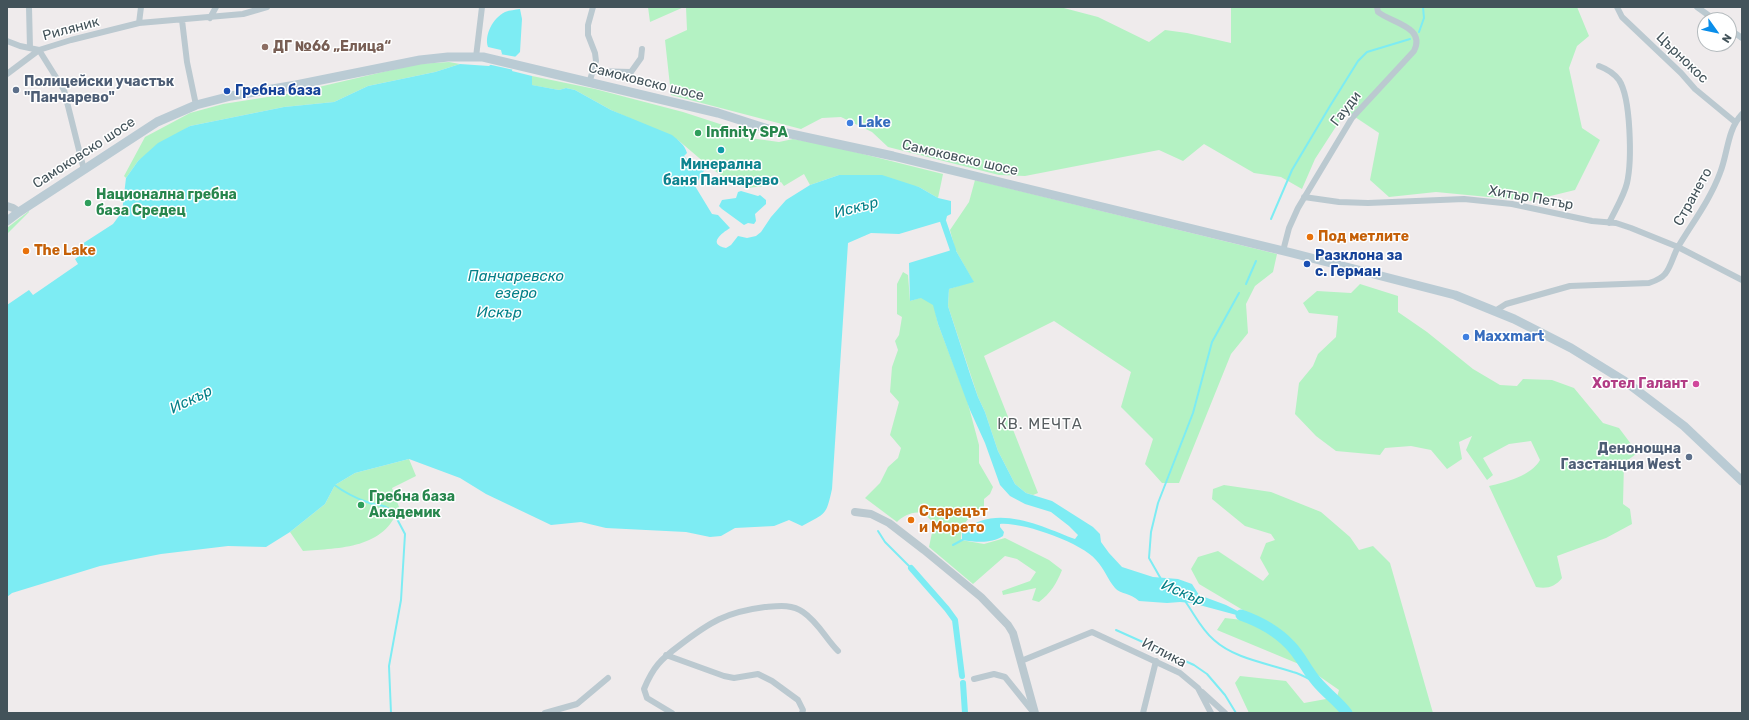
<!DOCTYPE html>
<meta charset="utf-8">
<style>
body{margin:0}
#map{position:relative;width:1749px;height:720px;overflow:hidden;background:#efebec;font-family:Rubik,sans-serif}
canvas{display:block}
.frame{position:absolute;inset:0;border:8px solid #43535a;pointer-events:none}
.north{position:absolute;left:1697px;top:12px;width:40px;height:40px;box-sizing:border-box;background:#fff;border:1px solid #b4babd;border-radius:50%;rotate:123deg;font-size:11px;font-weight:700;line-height:16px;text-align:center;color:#43535a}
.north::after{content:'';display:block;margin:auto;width:14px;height:18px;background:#0a8eea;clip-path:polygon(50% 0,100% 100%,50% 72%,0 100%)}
</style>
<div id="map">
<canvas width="1749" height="720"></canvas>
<div class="frame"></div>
<div class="north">N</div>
</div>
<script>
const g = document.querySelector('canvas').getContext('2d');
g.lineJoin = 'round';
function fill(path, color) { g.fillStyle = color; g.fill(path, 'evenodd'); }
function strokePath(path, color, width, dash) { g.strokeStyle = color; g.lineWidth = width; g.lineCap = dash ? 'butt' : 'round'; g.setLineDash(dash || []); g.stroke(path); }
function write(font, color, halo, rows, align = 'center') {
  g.font = font + ' Rubik,sans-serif'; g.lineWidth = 3; g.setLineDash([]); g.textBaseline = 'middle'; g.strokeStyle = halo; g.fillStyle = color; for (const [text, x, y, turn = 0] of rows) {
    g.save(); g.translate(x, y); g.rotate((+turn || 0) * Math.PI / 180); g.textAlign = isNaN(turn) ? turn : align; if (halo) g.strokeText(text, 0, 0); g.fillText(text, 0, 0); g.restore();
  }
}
fill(new Path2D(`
 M 648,7 L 684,7 L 650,22 Z
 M 686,7 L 1060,7 L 1098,17 L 1149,42 L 1165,30 L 1187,33 L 1231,43 L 1231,7 L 1577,7 L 1589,36 L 1577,46 L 1569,68 L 1582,128 L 1600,140 L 1575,190 L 1530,201 L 1436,192 L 1389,197 L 1370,180 L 1379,133 L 1346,111 L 1315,159 L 1302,189 L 1281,177 L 1254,173 L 1204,144 L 1183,161 L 1159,150 L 1025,176 L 999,175 L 888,147 L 872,132 L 841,117 L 822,118 L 801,129 L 671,95 L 665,40 L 687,30 Z
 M 449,62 L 460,64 L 435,72 L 368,86 L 334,102 L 284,107 L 190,126 L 138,161 L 126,178 L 124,176 L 145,137 L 190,113 L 223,104 L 293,93 L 417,64 Z
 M 532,76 L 595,89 L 683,112 L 729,127 L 728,135 L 779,142 L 793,139 L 827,145 L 943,174 L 938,198 L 919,187 L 839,175 L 810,185 L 804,174 L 784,186 L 781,182 L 772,185 L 748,188 L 733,183 L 712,169 L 678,140 L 611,110 L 575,90 L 566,88 L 559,90 L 531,85 Z
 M 975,180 L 1277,254 L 1273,272 L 1255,286 L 1246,304 L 1248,333 L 1231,354 L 1179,483 L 1162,483 L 1145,464 L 1153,439 L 1121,407 L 1131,372 L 1054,321 L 984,356 L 1038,493 L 1033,495 L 1026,493 L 1015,484 L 998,451 L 985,412 L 978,397 L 948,306 L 949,289 L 973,281 L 955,249 L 950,230 L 969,202 Z
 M 29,211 L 29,212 L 7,234 L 7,228 Z
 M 903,272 L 908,275 L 910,301 L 939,292 L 935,310 L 938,324 L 967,400 L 979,445 L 979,463 L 993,487 L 990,494 L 984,499 L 984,507 C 970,517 961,521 961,540 L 984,544 L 1005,538 L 1049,560 L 1062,570 C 1057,583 1050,594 1039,602 L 1032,600 L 1036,588 L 1003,595 L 1002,591 L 1030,581 L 1036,572 L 1017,559 L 1005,556 L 973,584 L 929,547 L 934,523 C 930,520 926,514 921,513 C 913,511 903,516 897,522 L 865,498 L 880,483 L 888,467 L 898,458 L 901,448 L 890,435 L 899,402 L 890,392 L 892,367 L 898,350 L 895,341 L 899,335 L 902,317 L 897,314 L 897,284 Z
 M 1360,284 L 1398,296 L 1398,312 L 1427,332 L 1473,369 L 1500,385 L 1517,386 L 1523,379 L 1552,380 L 1574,388 L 1603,423 L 1619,428 L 1634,448 L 1636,454 L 1624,463 L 1623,504 L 1630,509 L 1632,524 L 1606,538 L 1557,556 L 1562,578 C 1555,587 1547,589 1536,587 L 1489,486 C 1506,482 1531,476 1540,460 L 1531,441 L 1509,444 L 1483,458 L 1493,475 L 1487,480 L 1466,450 L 1472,436 L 1459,442 L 1462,459 L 1447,469 L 1431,450 L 1411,446 L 1385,448 L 1380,455 L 1336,451 L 1316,436 L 1295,414 L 1299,383 L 1313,366 L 1318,354 L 1336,337 L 1338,316 L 1309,313 L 1303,303 L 1317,291 L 1351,293 Z
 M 409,459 L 416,476 L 392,488 L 399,507 C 385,549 340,548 303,551 L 290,532 L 325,504 L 335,485 L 355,473 Z
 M 1224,485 L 1271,492 L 1321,512 L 1350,537 L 1359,550 L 1373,546 L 1390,563 L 1433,713 L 1249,713 L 1235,683 L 1240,676 L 1286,681 L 1304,703 L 1337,697 L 1339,690 L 1306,667 L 1217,630 L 1225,618 L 1251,621 L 1253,616 L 1199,584 L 1191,569 L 1198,557 L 1218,551 L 1263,581 L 1269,574 L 1260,558 L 1266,543 L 1275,540 L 1271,534 L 1245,526 L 1212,499 L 1213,489 Z`), '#b4f2c3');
fill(new Path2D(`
 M 520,9 L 522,19 L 520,52 L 515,57 L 512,71 L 532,76 L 532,85 L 559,90 L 566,88 L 575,90 L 611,110 L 672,135 C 678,140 685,145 687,153 L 684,156 C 689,163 698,164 705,169 L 695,186 L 712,214 L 718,215 L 730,228 C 722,233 707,244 726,248 L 731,245 L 738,236 L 747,238 L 756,236 L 761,232 L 771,217 L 786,200 L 810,185 L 839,175 L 882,175 L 919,187 L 938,198 L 951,201 L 951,214 L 947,216 L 946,220 L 899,234 L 871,233 L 848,243 L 832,489 C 826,516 826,513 802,526 L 789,520 L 774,526 L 735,528 L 721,536 L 710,537 L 686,532 L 606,528 L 581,522 L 551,525 L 486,494 L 460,478 L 409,459 L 355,473 L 335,485 L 325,504 L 290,532 L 266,547 L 228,546 L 161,554 L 100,566 L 12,593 L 7,597 L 7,305 L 29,290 L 33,295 L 78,264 L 75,259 L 86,251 L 82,244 L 113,224 L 122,212 L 126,178 L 138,161 L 158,143 L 190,126 L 284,107 L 334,102 L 368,86 L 435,72 L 460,64 L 489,66 L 502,54 L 501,50 L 488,47 C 484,35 493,18 505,12 C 510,10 515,10 520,9 Z
 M 741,191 L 758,196 L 760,195 L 766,200 L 766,204 L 755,214 L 756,221 L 754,224 L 748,223 L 744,225 L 722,209 L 719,206 L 722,200 L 736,198 L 738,192 Z
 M 955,249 L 974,282 L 949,289 L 948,306 L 971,377 L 978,397 L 985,412 L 998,451 L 1015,484 L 1026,493 L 1052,501 L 1093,527 L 1100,534 L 1101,542 L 1109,553 L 1122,567 L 1153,577 L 1178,579 L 1192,584 L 1199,595 L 1226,605 L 1255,620 L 1192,603 L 1180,602 L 1167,603 L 1139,601 C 1131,593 1120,594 1115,588 C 1108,580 1104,568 1096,560 C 1082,543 1023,522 1000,524 L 1000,527 L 1004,532 L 1003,536 C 991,544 976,542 962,540 L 962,532 C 994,503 1039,525 1072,538 L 1075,539 L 1078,535 L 1069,526 L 1051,512 L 1025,504 L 1010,496 L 1000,485 L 985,443 L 970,410 L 938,324 L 933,305 L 921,298 L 910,301 L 909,263 Z`), '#7decf3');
fill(new Path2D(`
 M 500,54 L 517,57 L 514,70 L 487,64 Z`), '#efebec');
strokePath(new Path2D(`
 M 1419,32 L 1424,18 L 1423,7
 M 1271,219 L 1292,170 L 1330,106 L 1358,61 L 1367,52 L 1410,39
 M 1246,284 L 1256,261
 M 333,484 C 344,492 355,498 367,502 C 376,506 385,503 392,512
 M 878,531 L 885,542 L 911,568
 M 953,545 L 964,539
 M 1161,579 L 1149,558 L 1151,532 L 1158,503 L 1193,413 L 1212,342 L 1239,293
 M 1185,601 C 1195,615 1201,629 1214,640 C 1235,659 1267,663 1293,672 C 1302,674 1310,680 1318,684
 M 1116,630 L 1194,665 L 1207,674 L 1225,695 L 1236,713
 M 391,713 L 389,666 L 401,600 L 405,534 L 396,517`), '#7decf3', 2);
strokePath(new Path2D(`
 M 943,221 L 953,250 L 951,257
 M 911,568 L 947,609 L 955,620 L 962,676
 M 963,683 L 965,713`), '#7decf3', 6);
strokePath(new Path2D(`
 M 1241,615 C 1258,621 1277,631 1290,645 C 1301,656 1307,671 1317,682 C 1326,693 1338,701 1347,713`), '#7decf3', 11);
strokePath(new Path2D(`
 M 29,7 L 30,48
 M 1617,7 L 1622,17 L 1681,73 L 1695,89 L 1735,122
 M 1697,7 L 1715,20
 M 210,18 L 216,7
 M 182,20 L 187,62 L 196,105
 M 139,23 L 141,7
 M 1729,29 L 1742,38
 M 7,41 L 20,46 L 39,50 L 64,90 L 84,170
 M 476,57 L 482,7
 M 1599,66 C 1607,69 1613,72 1619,80 C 1631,98 1632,161 1627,183 C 1624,196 1615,210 1609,223
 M 593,71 L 631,72 L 641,58 L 642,49
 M 7,74 L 39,50 L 71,40 L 139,23 L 243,14 L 267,7
 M 589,83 L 596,61 L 595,53 L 588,35 L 588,25 L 593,7
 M 1304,197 L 1339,202 L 1368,203 L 1464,199 L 1512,204 L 1592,221 L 1616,223 L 1631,228 L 1678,247 L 1742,280
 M 1283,251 L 1289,228 L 1298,208 L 1352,118 L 1414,51 C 1426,27 1392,23 1378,12 L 1377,7
 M 1495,311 L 1506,304 L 1570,286 L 1649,283 C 1655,281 1661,279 1665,274 C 1671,267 1673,256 1678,247 C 1693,222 1710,200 1720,173 C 1728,153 1727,130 1742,114
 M 666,655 L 724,676 L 734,678 L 758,674 L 772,681 L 798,700 L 803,710 L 802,713
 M 1021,661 L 1092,632 L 1180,673 L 1198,688 L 1211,713
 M 974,679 L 994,674 L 1005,677 L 1034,713
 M 1202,692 L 1225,713
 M 545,713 L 577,704 L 608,678
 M 672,713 L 647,698 L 644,689 C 653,667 661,659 680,645 C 710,622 726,612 765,607 C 778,606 792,604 803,612 C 818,622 826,639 838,651
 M 1143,713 L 1156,661`), '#bbc9d0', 6);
strokePath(new Path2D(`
 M 7,206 L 13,208 L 19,212
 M 855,512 L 871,514 L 889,523 L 924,550 L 981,597 L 1008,625 L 1013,633 L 1035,713`), '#bbc9d0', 8);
strokePath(new Path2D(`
 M 7,221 L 19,212 L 157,122 L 196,105 L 231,96 L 296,85 L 420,60 L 448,57 L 483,57 L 718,113 L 768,129 L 893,156 L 1292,253 L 1455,295 L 1514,319 L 1571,348 L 1626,382 L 1684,426 L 1742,481`), '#bacbd4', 9);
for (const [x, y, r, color] of [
 [265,47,4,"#8d6e63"],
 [16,90,4,"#5c6f8a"],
 [227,91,4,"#1a4fb4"],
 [850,123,4,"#3f7fe0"],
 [698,133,4,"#2e9e5b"],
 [721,150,4,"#0f9aa8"],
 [88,203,4,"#2e9e5b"],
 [1310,237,4,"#e8710a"],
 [26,251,4,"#e8710a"],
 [1307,264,4,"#1a4fb4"],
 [1466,337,4,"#3f7fe0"],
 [1696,384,4,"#d1479c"],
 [1689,457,4,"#5c6f8a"],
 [361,505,4,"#2e9e5b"],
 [911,520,4,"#e8710a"]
]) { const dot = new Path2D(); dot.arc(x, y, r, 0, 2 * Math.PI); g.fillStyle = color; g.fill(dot); strokePath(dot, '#fff', 1.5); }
write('14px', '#43535a', '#fff', [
 ["Риляник",71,29,-15],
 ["Църнокос",1682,58,44],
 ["Самоковско шосе",646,82,14],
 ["Гауди",1346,109,-52],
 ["Самоковско шосе",84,153,-33],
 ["Самоковско шосе",960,158,13],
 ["Странето",1693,197,-61],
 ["Хитър Петър",1531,198,10],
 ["Иглика",1164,653,27]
]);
write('bold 14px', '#785e54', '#fff', [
 ["ДГ №66 „Елица“",273,47]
], 'left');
write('bold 14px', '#4e5e75', '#fff', [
 ["Полицейски участък",24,82],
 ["\"Панчарево\"",24,98],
 ["Денонощна",1681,449,"right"],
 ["Газстанция West",1681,465,"right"]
], 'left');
write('bold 14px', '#164399', '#fff', [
 ["Гребна база",235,91],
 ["Разклона за",1315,256],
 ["с. Герман",1315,272]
], 'left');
write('bold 14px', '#366cbe', '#fff', [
 ["Lake",858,123],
 ["Maxxmart",1474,337]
], 'left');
write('bold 14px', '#27864d', '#fff', [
 ["Infinity SPA",706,133],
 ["Национална гребна",96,195],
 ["база Средец",96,211],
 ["Гребна база",369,497],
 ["Академик",369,513]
], 'left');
write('bold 14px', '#0d838f', '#fff', [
 ["Минерална",721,165],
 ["баня Панчарево",721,181]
]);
write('bold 14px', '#c56008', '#fff', [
 ["Под метлите",1318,237],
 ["The Lake",34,251],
 ["Старецът",919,512],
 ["и Морето",919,528]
], 'left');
write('bold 14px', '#b23c85', '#fff', [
 ["Хотел Галант",1688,384]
], 'right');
write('italic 15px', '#048088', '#fff', [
 ["Искър",856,208,-15],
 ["Панчаревско",516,277],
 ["езеро",516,294],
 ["Искър",499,313,1],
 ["Искър",191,400,-26],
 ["Искър",1183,593,22]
]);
g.letterSpacing = '1px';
write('15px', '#585e61', '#fff', [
 ["КВ. МЕЧТА",1040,425]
]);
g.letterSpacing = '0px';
</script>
